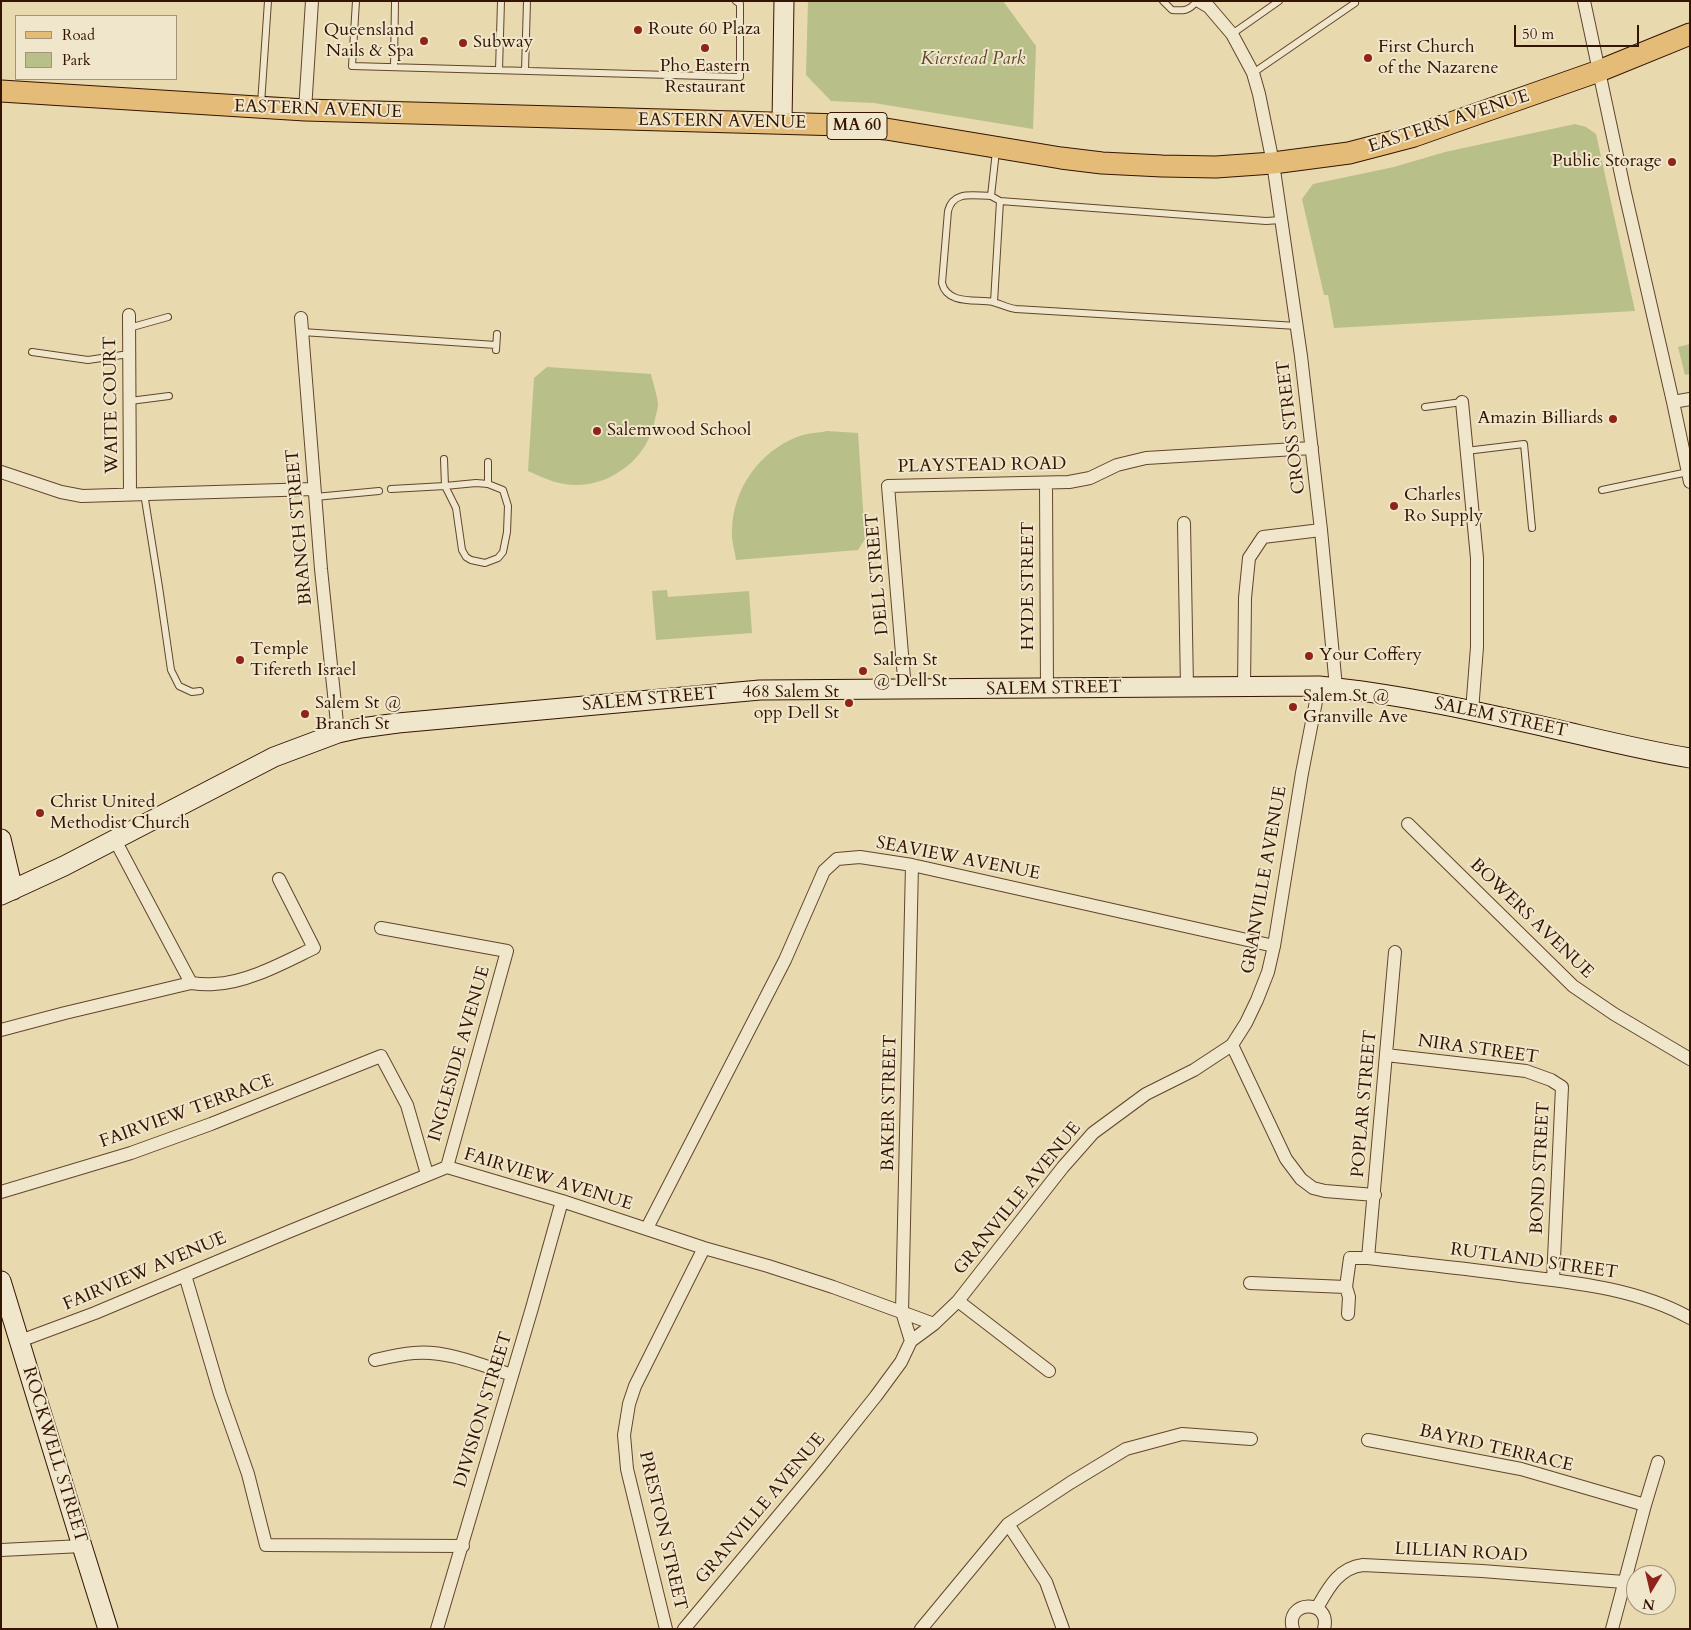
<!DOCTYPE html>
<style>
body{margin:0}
#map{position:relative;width:1691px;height:1630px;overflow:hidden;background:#e8d9af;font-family:Cardo,serif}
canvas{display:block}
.frame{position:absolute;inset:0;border:2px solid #341402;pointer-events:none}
.legend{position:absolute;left:15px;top:15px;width:162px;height:65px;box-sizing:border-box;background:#f0e6cb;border:1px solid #a5927b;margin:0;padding:6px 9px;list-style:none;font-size:15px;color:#341402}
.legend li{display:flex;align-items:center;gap:10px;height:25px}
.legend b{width:25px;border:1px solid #a5927b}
.north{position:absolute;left:1626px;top:1565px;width:50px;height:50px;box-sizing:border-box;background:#f0e6cb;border:1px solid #a5927b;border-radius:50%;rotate:189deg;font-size:14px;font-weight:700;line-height:20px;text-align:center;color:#341402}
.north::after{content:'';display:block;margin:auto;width:18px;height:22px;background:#8f2418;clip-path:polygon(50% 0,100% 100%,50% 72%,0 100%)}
.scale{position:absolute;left:1514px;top:25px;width:125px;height:22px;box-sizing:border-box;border:2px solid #341402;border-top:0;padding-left:6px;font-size:15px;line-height:18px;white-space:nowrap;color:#341402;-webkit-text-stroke:4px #f0e6cb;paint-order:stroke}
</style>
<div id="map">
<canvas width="1691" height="1630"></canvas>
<div class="frame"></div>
<ul class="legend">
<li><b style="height:6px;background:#e4bc78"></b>Road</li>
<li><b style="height:14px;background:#b8bf89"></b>Park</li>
</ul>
<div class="north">N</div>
<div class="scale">50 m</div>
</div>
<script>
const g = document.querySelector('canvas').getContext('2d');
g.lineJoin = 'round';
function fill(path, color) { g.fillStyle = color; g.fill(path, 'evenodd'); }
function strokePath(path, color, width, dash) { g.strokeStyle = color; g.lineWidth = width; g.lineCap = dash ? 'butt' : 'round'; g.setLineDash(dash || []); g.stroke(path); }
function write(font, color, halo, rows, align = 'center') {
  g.font = font + ' Cardo,serif'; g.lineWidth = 4; g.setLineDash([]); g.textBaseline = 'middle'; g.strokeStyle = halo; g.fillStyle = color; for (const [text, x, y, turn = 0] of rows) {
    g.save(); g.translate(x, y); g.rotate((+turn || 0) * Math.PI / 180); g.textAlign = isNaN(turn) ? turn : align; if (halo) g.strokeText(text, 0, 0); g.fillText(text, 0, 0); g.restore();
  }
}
fill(new Path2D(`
 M 808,1 L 1003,1 L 1036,46 L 1033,129 L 874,103 L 831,101 L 806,75 Z
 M 1575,124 L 1586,127 L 1596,134 L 1635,311 L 1334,328 L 1328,295 L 1324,295 L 1302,199 L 1313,184 L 1394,167 L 1445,152 Z
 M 1690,344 L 1690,374 L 1685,375 L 1678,347 Z
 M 547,367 L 651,374 C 653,383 657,394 658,404 C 658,409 656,414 655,419 C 649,456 614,485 576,485 C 558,485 544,478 528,471 L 534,378 Z
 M 827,431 L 858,433 L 865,539 L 858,550 L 736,560 C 735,551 731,540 732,530 C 733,489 759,452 797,437 C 806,433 818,433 827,431 Z
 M 667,590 L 668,597 L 749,591 L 752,633 L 656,640 L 652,591 Z`), '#b8bf89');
const lane = new Path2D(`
 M 356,1 L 352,66 L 740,77 L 740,4 L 736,1
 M 1163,1 L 1172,10 C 1184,11 1189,11 1197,1
 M 1232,34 L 1279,1
 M 394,67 L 395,1
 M 499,70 L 501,1
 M 525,71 L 527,1
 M 1253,73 L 1355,3
 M 261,104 L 268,1
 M 996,151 L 991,196 L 1000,201 L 1266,221 L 1281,220
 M 991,196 C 974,196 953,190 948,211 L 942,283 C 947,305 976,299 993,302 C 1001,304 1008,308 1016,309 L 1297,326
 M 994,302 L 1000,201
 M 129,328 L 168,317
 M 302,332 L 496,345
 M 496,350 L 497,334
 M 32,352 L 88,360 L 129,354
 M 130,401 L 169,396
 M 1425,407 L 1462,402
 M 1466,451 L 1524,444 L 1532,528
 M 488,462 L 488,484
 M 476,483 L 488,484 L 503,490 L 508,506 L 507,532 L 503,552 L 498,558 L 485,563 L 471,560 L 466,557 L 462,550 L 456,508 L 445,486 Z
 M 391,489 L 445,486 L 444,459
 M 1602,490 L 1688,472
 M 144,493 L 159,587 L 171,670 L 179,686 L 192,692 L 200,691
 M 315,497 L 379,491`);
const street = new Path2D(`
 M 1199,1 L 1209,7 L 1232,34 L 1253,73 L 1259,94 L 1273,163 L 1301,356 L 1321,530 L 1336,687
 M 1584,1 L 1625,193 L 1673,402 L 1690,482
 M 305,110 L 312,1
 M 129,315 L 130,494
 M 301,318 L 321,569 L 338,733
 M 1462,402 L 1477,558 L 1477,647 L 1472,711
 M 1673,402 L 1690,399
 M 1,472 L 61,492 L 82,496 L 314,489
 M 1046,483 L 1047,689
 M 1184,523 L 1187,687
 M 1244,687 L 1245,598 L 1249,558 L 1263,537 L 1321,530
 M 905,690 L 888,486 L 1069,482 L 1090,478 L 1117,465 L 1146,458 L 1312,448
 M 1408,824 L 1573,986 L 1614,1014 L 1690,1059
 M 115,840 L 191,983 C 198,984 206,985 214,984 C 247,983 285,962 314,948 L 279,879
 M 381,928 L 507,951 L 447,1167
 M 1,1030 L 65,1013 L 191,983
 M 1232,1045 L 1286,1159 L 1301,1179 L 1313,1188 L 1325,1191 L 1375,1195
 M 1386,1055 L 1526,1071 L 1551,1080 L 1562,1087 L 1553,1280
 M 1,1192 L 131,1153 L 211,1124 L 381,1056 L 407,1105 L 427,1174
 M 647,1228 L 785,960 L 824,871 L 837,859 L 860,857 L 912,865 L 1274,946
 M 1368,1258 L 1395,952
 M 185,1275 L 220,1394 L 248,1474 L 266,1545 L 463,1546
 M 1250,1283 L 1346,1287
 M 958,1301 L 1049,1371
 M 1348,1314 L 1349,1297 L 1346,1287 L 1350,1258 L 1368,1258 C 1419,1264 1470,1269 1520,1276 C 1578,1283 1638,1289 1690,1318
 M 20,1341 L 95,1313 L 288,1232 L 447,1167 L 562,1201 L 704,1248 L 768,1266 L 833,1287 L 934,1324
 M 911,1341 L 902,1312 L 912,865
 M 375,1360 C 388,1357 401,1354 414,1353 C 447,1350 481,1365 512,1375
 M 1368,1440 L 1521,1469 L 1645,1505
 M 1008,1524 L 1046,1582 L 1063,1629
 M 1,1550 L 82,1546
 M 1317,1608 C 1328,1589 1338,1568 1363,1565 L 1482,1571 L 1624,1582
 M 437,1629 L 532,1308 L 562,1201
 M 666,1629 L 627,1469 L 624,1435 L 629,1404 L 635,1386 L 704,1248
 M 684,1629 L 820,1466 L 876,1396 L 901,1362 L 911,1341 L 934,1324 L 958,1301 L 1063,1167 L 1093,1133 L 1146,1094 L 1194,1070 L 1232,1045 L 1246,1023 L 1257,1000 L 1268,972 L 1274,946 L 1302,773 L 1319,686
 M 921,1629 L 1008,1524 L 1070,1483 L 1126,1449 L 1182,1434 L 1251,1439
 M 1293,1629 C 1284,1600 1332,1598 1324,1629
 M 1612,1629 L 1645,1505 L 1658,1462`);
const secondary = new Path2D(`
 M 782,122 L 784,1
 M 1,839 L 13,890
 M 1,895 L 64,866 L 274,757 L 338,733 L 361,728 L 398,723 L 760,690 L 1319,686 C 1400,694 1480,712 1559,730 C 1602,740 1646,751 1690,758
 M 1,1281 L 82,1546 L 108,1629`);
const primary = new Path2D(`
 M 1,91 L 305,110 L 842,125 L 886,129 L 1061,158 L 1102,163 L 1162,166 L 1216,167 L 1273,163 L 1349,153 L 1414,136 L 1599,71 L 1690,34`);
strokePath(lane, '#61452d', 8);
strokePath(street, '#61452d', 14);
strokePath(secondary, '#341402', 21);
strokePath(primary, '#341402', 23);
strokePath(lane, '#f0e6cb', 6);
strokePath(street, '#f0e6cb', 12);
strokePath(secondary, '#f0e6cb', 19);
strokePath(primary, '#e4bc78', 21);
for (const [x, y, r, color] of [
 [638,30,5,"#8f2418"],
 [424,41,5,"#8f2418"],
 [463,43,5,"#8f2418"],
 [705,48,5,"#8f2418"],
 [1368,58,5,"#8f2418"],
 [1672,162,5,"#8f2418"],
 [1613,419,5,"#8f2418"],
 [597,431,5,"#8f2418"],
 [1394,506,5,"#8f2418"],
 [1309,656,5,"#8f2418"],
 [240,660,5,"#8f2418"],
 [863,671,5,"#8f2418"],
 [849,703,5,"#8f2418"],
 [1293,707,5,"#8f2418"],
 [305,714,5,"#8f2418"],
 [40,813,5,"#8f2418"]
]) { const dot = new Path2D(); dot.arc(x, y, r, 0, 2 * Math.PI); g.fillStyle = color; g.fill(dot); strokePath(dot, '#f0e6cb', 2); }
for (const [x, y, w] of [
 [857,126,60]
]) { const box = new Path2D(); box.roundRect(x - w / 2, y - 13.5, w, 27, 4); g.fillStyle = '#f0e6cb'; g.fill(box); strokePath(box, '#341402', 1); }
write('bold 16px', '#341402', null, [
 ["MA 60",857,126]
]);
write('18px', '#341402', '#f0e6cb', [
 ["Route 60 Plaza",648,30],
 ["Queensland",414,31,"right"],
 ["Nails & Spa",414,52,"right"],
 ["Subway",473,43],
 ["First Church",1378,48],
 ["of the Nazarene",1378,69],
 ["Pho Eastern",705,67,"center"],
 ["Restaurant",705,88,"center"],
 ["Public Storage",1662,162,"right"],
 ["Amazin Billiards",1603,419,"right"],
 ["Salemwood School",607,431],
 ["Charles",1404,496],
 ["Ro Supply",1404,517],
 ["Temple",250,650],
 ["Tifereth Israel",250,671],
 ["Your Coffery",1319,656],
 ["Salem St",873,661],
 ["@ Dell St",873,682],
 ["468 Salem St",839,693,"right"],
 ["opp Dell St",839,714,"right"],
 ["Salem St @",1303,697],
 ["Granville Ave",1303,718],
 ["Salem St @",315,704],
 ["Branch St",315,725],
 ["Christ United",50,803],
 ["Methodist Church",50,824]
], 'left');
write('italic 18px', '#5c472a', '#f0e6cb', [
 ["Kierstead Park",973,60]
]);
write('18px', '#341402', '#f0e6cb', [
 ["EASTERN AVENUE",318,110,2],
 ["EASTERN AVENUE",722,122,1],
 ["EASTERN AVENUE",1449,122,-18],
 ["WAITE COURT",112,405,-91],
 ["CROSS STREET",1292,427,-97],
 ["PLAYSTEAD ROAD",982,466,-1],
 ["BRANCH STREET",300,527,-95],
 ["DELL STREET",878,574,-95],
 ["HYDE STREET",1029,586,-90],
 ["SALEM STREET",1054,689,-1],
 ["SALEM STREET",650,700,-5],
 ["SALEM STREET",1501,718,12],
 ["SEAVIEW AVENUE",958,859,11],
 ["GRANVILLE AVENUE",1265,880,-80],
 ["BOWERS AVENUE",1531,919,44],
 ["NIRA STREET",1478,1050,8],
 ["INGLESIDE AVENUE",460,1054,-74],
 ["BAKER STREET",890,1103,-89],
 ["POPLAR STREET",1365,1104,-85],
 ["FAIRVIEW TERRACE",187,1112,-20],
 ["BOND STREET",1541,1168,-87],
 ["FAIRVIEW AVENUE",548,1180,17],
 ["GRANVILLE AVENUE",1018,1199,-51],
 ["RUTLAND STREET",1534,1262,8],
 ["FAIRVIEW AVENUE",145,1272,-23],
 ["DIVISION STREET",484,1410,-73],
 ["BAYRD TERRACE",1496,1449,13],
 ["ROCKWELL STREET",54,1455,73],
 ["GRANVILLE AVENUE",761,1509,-50],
 ["PRESTON STREET",662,1531,77],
 ["LILLIAN ROAD",1461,1553,3]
]);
</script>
